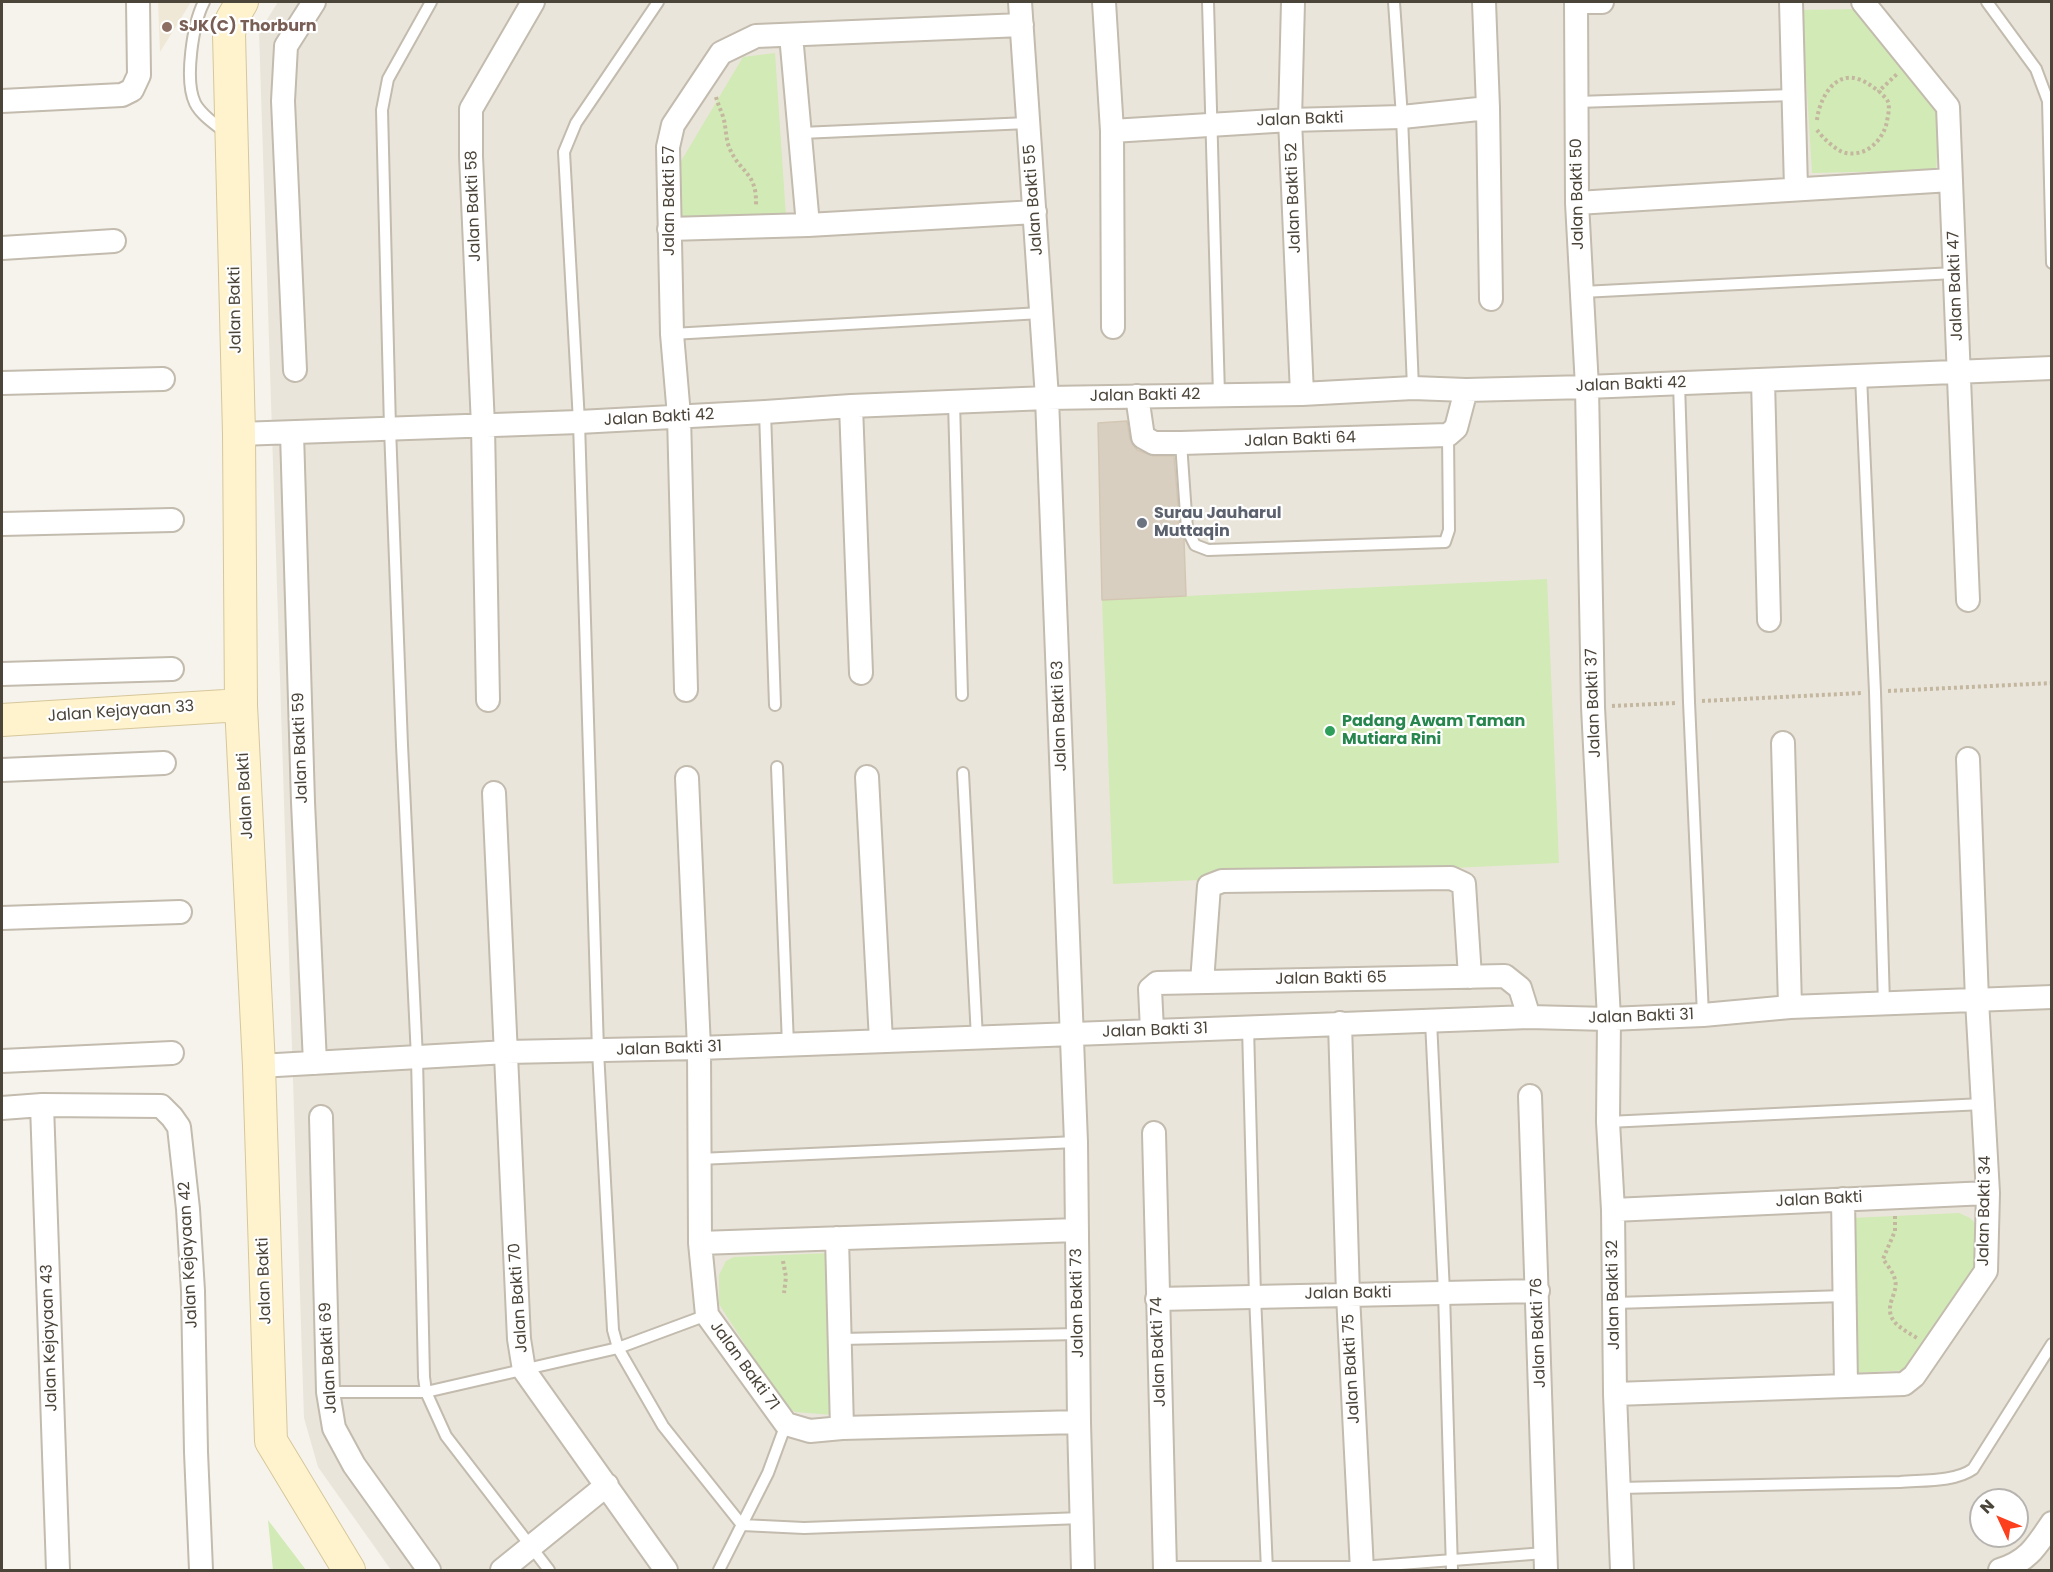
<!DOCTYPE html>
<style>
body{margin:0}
#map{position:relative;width:2053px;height:1572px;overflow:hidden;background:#f6f3ec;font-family:Poppins,sans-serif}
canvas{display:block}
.frame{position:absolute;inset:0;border:3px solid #4b4439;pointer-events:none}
.north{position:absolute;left:1969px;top:1488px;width:60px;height:60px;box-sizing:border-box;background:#fff;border:2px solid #b7b4b0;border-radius:50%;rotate:314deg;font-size:16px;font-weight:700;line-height:24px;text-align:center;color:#4b4439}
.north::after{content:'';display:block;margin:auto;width:21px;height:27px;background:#fc3f1d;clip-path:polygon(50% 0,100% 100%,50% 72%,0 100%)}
</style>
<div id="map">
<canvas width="2053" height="1572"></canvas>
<div class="frame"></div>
<div class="north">N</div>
</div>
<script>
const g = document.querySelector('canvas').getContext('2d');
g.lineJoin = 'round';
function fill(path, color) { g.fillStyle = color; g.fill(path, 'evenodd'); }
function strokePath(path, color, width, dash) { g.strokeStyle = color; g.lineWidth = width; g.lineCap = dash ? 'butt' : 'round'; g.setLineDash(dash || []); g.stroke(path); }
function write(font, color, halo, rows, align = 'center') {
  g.font = font + ' Poppins,sans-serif'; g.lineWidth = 4.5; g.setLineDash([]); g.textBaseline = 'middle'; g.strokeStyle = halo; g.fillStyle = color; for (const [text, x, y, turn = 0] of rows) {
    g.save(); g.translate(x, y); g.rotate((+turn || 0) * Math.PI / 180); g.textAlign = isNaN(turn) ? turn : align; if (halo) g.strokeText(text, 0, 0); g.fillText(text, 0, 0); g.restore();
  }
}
fill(new Path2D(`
 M 278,2 L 2051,2 L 2051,1570 L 391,1570 L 318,1467 L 304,1418 L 259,32 ZM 1981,1500 L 2017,1500 L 2017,1536 L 1981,1536 Z`), '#eae5da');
fill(new Path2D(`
 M 158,2 L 191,2 L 160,52 Z`), '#efe8d6');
fill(new Path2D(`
 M 1859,9 L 1940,115 L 1936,170 L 1812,173 L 1802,10 Z
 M 775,53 L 786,217 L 679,220 L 680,163 L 743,57 Z
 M 1547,579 L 1559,863 L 1113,884 L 1102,600 Z
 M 1959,1213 L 1970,1218 L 1974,1222 L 1978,1266 L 1910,1370 L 1852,1373 L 1851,1218 Z
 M 830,1253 L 833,1415 L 795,1412 L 782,1402 L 719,1304 L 719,1275 L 726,1261 L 734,1257 Z
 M 268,1520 L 306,1570 L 273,1570 Z`), '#d2eab5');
const building = new Path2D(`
 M 1127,421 L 1130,439 L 1137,450 L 1153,456 L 1174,456 L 1180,530 L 1184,540 L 1186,596 L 1102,600 L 1098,423 Z`);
fill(building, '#d8cfc1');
strokePath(building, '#d3c7b4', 1.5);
const lane = new Path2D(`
 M 204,2 C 193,23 184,80 195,103 C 201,115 215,124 225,132
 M 431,2 L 388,79 L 382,110 L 390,428 L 402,745 L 417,1058 L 424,1377 L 426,1392 L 446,1436 L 549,1570
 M 658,2 L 576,123 L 564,152 L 579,422 L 598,1051 L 613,1330 L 618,1348 L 663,1426 L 742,1525 L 804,1528 L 1082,1518
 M 1208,2 L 1219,395
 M 1394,2 L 1402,117 L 1413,388
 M 1987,2 L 2036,69 L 2048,101 L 2052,263
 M 1577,102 L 1793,95
 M 801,133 L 1028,123
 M 1582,292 L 1955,273
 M 672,334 L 1041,313
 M 1861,376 L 1875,692 L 1884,1004
 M 1679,383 L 1689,702 L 1703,1015
 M 954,402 L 962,695
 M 765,412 L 775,705
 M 1181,443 L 1187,529 L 1195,545 L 1208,550 L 1445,542 L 1449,530 L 1448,435
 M 777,767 L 788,1045
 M 963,773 L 977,1038
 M 1431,1021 L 1444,1292 L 1452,1570
 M 1248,1027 L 1255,1296 L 1267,1570
 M 1608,1122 L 1983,1104
 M 699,1159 L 1076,1142
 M 1615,1303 L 1845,1296
 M 841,1339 L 1078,1334
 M 328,1392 L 426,1392 L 618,1348 L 707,1315
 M 1618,1488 L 1900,1482 C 1922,1480 1955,1482 1973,1469 L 2052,1344
 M 1165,1567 L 1361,1567 L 1545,1553
 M 719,1570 L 768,1473 L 786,1424`);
const street = new Path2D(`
 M 1020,2 L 1047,398 L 1076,1142 L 1079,1422 L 1083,1570
 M 1104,2 L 1112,131 L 1113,327
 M 1293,2 L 1290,120 L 1302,394
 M 1484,2 L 1488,108 L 1491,299
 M 1576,2 L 1577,203 L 1587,387 L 1593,707 L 1609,1019 L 1608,1122 L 1613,1210 L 1615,1394 L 1622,1570
 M 1576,2 L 1602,2
 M 1791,2 L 1796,188
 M 1863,2 L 1948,107 L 1968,600
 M 791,35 L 808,225
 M 2,101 L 122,95 L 132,90 L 139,75 L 138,2
 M 1112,131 L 1290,120 L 1402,117 L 1488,108
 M 1577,203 L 1951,180
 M 669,229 L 808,225 L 1035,212
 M 2,248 L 114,241
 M 295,370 L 283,101 L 286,46 L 314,2
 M 1763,380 L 1769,620
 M 2,383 L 163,379
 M 1137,396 L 1143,437 L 1154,443 L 1181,443 L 1448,435 L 1456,428 L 1466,390
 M 851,406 L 861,673
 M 292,433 L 303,802 L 315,1063
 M 239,434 L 579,422 L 765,412 L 851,406 L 1047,398 L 1302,394 L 1413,388 L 1466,390 L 1587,387 L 2052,368
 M 2,524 L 172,520
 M 2,674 L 172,669
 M 686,690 L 679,416 L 672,334 L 668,147 L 673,125 L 721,53 L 756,36 L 1022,25
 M 488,700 L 483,426 L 471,156 L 471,109 L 533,2
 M 1783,743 L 1790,1007
 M 2,770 L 164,763
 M 867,777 L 881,1041
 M 687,778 L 699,1048 L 700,1243 L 707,1315 L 786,1424 L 810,1431 L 842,1428 L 1079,1422
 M 494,793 L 519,1339 L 524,1370 L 666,1570
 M 2,918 L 180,912
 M 1202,982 L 1209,886 L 1222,881 L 1451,878 L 1464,884 L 1470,977
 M 1340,1023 L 1348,1295 L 1362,1570
 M 1152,1030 L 1150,989 L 1157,983 L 1505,976 L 1520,988 L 1529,1017
 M 2,1061 L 172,1053
 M 259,1066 L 507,1052 L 699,1048 L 1529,1017 L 1609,1019 L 1703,1015 L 1790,1007 L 2052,997
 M 1530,1096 L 1546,1570
 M 42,1105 L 58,1570
 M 2,1108 L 42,1105 L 161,1106 L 172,1117 L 179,1127 L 188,1209 L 193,1291 L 196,1452 L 201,1570
 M 321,1117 L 328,1392 L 334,1428 L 354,1465 L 429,1570
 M 1154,1133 L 1165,1570
 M 1843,1199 L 1846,1385
 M 1613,1210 L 1988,1193
 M 837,1238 L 842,1428
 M 700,1243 L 1077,1230
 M 1157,1299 L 1538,1291
 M 1615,1394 L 1904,1384 L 1914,1376 L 1986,1271 L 1988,1193 L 1977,1000 L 1968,759
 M 502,1570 L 607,1485
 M 2000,1570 C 2028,1561 2036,1547 2052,1523`);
const secondary = new Path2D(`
 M 242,2 L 232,19 L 229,34 L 239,434 L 241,705 L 259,1066 L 271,1441 L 349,1570
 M 2,720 L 241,705`);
strokePath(lane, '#c2bbae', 14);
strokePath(street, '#c2bbae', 26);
strokePath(secondary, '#d6c79b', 34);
strokePath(new Path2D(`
 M 716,97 C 718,105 722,112 724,120 C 726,129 726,139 729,147 C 740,174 757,171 756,205
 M 1817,120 C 1819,100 1834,71 1858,79 C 1866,81 1872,87 1879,91
 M 1817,130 C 1823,138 1836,151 1846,153 C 1867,157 1884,139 1887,121 C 1888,116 1890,107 1888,102 C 1887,98 1881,94 1879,91 L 1897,74
 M 1888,691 L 2052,683
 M 1702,701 L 1862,693
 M 1612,706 L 1676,703
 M 1895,1216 L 1895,1231 L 1883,1259 C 1887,1265 1894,1273 1895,1280 C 1897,1286 1894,1293 1892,1299 C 1884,1321 1901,1328 1917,1338
 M 783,1261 L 786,1277 L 784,1293`), '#c4b79f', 4, [3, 3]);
strokePath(lane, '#fff', 10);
strokePath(street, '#fff', 22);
strokePath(secondary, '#fff3cd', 32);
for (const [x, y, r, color] of [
 [167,27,6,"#8d6e63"],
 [1142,523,6,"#6b7280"],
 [1330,731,6,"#2e9e5b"]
]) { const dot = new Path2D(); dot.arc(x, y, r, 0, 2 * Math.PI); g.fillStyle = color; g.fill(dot); strokePath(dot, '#fff', 2); }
write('bold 16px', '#785e54', '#fff', [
 ["SJK(C) Thorburn",179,27]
], 'left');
write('16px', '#4b4439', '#fff', [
 ["Jalan Bakti",1300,120,-2],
 ["Jalan Bakti 50",1578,194,-91],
 ["Jalan Bakti 52",1294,198,-92],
 ["Jalan Bakti 55",1034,200,-94],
 ["Jalan Bakti 57",670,201,-90],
 ["Jalan Bakti 58",474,206,-92],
 ["Jalan Bakti 47",1956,286,-92],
 ["Jalan Bakti",236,310,-91],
 ["Jalan Bakti 42",1631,385,-2],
 ["Jalan Bakti 42",1145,396,-1],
 ["Jalan Bakti 42",659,418,-3],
 ["Jalan Bakti 64",1300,440,-2],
 ["Jalan Bakti 37",1594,703,-92],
 ["Jalan Kejayaan 33",121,712,-4],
 ["Jalan Bakti 63",1060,716,-92],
 ["Jalan Bakti 59",301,748,-92],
 ["Jalan Bakti",246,796,-93],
 ["Jalan Bakti 65",1331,979,-1],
 ["Jalan Bakti 31",1641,1017,-2],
 ["Jalan Bakti 31",1155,1031,-2],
 ["Jalan Bakti 31",669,1049,-2],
 ["Jalan Bakti",1819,1200,-3],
 ["Jalan Bakti 34",1985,1211,-89],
 ["Jalan Kejayaan 42",189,1255,-93],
 ["Jalan Bakti",265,1281,-92],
 ["Jalan Bakti",1348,1294,-1],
 ["Jalan Bakti 32",1614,1295,-91],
 ["Jalan Bakti 70",519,1298,-94],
 ["Jalan Bakti 73",1078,1303,-91],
 ["Jalan Bakti 76",1539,1333,-92],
 ["Jalan Kejayaan 43",50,1338,-92],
 ["Jalan Bakti 74",1159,1352,-92],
 ["Jalan Bakti 69",329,1358,-93],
 ["Jalan Bakti 71",744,1366,54],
 ["Jalan Bakti 75",1352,1369,-93]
]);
write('bold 16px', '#5b616d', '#fff', [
 ["Surau Jauharul",1154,514],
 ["Muttaqin",1154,532]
], 'left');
write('bold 16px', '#27864d', '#fff', [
 ["Padang Awam Taman",1342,722],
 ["Mutiara Rini",1342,740]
], 'left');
</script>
